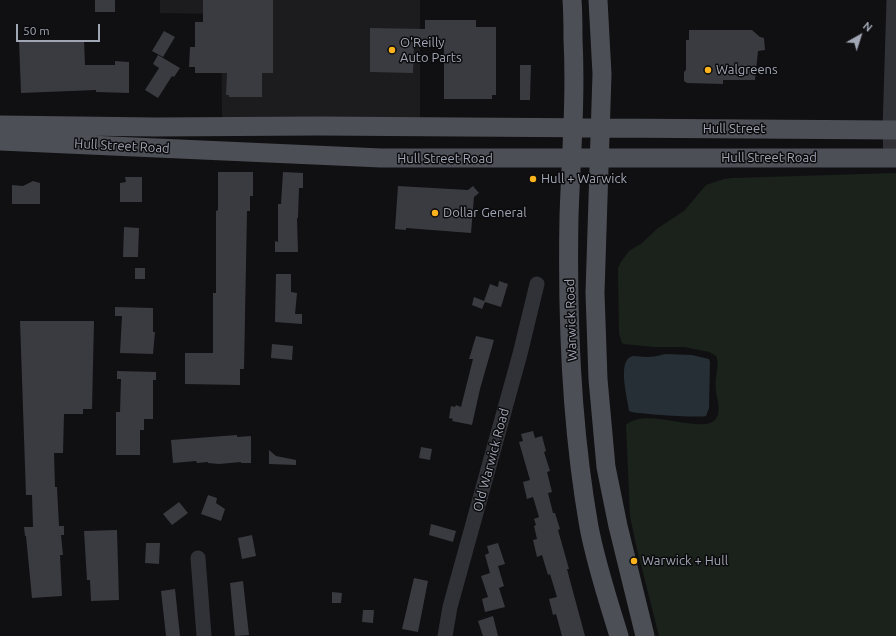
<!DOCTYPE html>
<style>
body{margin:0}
#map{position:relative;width:896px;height:636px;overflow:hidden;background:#101012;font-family:Ubuntu,sans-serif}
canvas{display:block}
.north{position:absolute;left:840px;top:16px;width:40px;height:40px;-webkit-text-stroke:3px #0b0b0d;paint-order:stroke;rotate:39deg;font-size:11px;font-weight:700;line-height:16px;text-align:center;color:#a1a6b4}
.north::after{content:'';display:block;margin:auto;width:14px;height:18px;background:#a1a6b4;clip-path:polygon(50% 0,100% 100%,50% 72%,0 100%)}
.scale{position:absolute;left:16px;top:24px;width:84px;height:18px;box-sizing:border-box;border:2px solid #a1a6b4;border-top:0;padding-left:5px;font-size:12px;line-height:14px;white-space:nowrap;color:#a1a6b4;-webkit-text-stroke:3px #0b0b0d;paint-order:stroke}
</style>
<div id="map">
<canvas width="896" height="636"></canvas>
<div class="north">N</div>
<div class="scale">50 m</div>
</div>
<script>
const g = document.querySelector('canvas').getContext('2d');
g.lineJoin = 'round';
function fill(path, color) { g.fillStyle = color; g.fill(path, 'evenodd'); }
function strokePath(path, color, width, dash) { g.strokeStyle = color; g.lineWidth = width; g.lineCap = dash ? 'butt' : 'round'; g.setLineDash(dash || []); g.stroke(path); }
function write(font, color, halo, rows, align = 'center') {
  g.font = font + ' Ubuntu,sans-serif'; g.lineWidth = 3; g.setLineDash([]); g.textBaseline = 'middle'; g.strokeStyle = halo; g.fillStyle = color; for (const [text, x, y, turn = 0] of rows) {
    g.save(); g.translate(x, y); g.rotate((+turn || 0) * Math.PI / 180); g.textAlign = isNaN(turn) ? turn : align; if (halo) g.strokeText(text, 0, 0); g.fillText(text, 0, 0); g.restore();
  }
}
fill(new Path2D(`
 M 160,0 L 420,0 L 420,118 L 222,118 L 221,14 L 160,13 Z`), '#1c1c1f');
fill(new Path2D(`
 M 896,173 L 896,636 L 659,636 L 636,545 L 630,516 L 626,425 C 647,405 707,438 717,417 C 721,409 717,400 716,392 C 716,387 715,382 716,377 C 717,370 719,363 716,356 L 709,352 L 684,347 L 654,347 L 624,344 L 622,343 L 619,334 L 618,268 L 621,262 L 629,251 L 642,243 L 658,228 L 684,211 L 706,185 L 724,179 L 732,178 Z`), '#1a221b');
fill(new Path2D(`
 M 665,354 L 692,355 L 709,359 L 710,362 L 709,408 L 706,416 C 699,418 633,414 629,411 C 628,400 616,359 633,356 C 638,356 642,357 646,357 C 652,357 659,356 665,354 Z`), '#262f36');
fill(new Path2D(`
 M 95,0 L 115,0 L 115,12 L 95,12 Z
 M 203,0 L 273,0 L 273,73 L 262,73 L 262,97 L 229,97 L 229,95 L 226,95 L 227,73 L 195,73 L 195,67 L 189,67 L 190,47 L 195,47 L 195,22 L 203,22 Z
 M 425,20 L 476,20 L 476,27 L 496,27 L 496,95 L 492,95 L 492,99 L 444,99 L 444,46 L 414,46 L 413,73 L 370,72 L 370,28 L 425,29 Z
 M 689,30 L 752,30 L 760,37 L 764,38 L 765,50 L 758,51 L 755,80 L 723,80 L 723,84 L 687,83 L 684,81 L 684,72 L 686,70 L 686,40 L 689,40 Z
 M 164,31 L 175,37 L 163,57 L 152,51 Z
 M 45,40 L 45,42 L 84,40 L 85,65 L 115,65 L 115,61 L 129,62 L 129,93 L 96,92 L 96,90 L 21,93 L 19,41 Z
 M 158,55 L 180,68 L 174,77 L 172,76 L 158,98 L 145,90 L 159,68 L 153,64 Z
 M 520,65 L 531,65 L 530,100 L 520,100 Z
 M 218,172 L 253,172 L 253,196 L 250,196 L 250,211 L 247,211 L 244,369 L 240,369 L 240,385 L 185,384 L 185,353 L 213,353 L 213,293 L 216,293 L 216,211 L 218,210 Z
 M 283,172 L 303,173 L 303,188 L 299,188 L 298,218 L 297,218 L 298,252 L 275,252 L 275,241 L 278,242 L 278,204 L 281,204 Z
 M 125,177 L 142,177 L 142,202 L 120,202 L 120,183 L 126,182 Z
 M 33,181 L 40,183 L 40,204 L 12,204 L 12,185 L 23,186 Z
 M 398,186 L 468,190 L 473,186 L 479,193 L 474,197 L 471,233 L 406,228 L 406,230 L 395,229 Z
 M 124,227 L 139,228 L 138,257 L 123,257 Z
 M 135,268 L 145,268 L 145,279 L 135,279 Z
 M 276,274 L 291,274 L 291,292 L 297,293 L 295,314 L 302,314 L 302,324 L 275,322 Z
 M 499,281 L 508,284 L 501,307 L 485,302 L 482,309 L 472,305 L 474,297 L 484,301 L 490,284 L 498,287 Z
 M 115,307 L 153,308 L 153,332 L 155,332 L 153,354 L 120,353 L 122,316 L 115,316 Z
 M 20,321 L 94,321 L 92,409 L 83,409 L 83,414 L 64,414 L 63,453 L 54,453 L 55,487 L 57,487 L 59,526 L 64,526 L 64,535 L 61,535 L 63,555 L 60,555 L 62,596 L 32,598 L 26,536 L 25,536 L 24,527 L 33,527 L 32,495 L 26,495 Z
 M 476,336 L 494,340 L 480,389 L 472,425 L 452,421 L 453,419 L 449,418 L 451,406 L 455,407 L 456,405 L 461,407 L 473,359 L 469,359 Z
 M 272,344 L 293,346 L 292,360 L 271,358 Z
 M 117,371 L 156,372 L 156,380 L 153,380 L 153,419 L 144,419 L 144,430 L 140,430 L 140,455 L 116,455 L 116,412 L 120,412 L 121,379 L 117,379 Z
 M 533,431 L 535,438 L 542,436 L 546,451 L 544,452 L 550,471 L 547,472 L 552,492 L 548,493 L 553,513 L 555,513 L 560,529 L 558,530 L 569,569 L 567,569 L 572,588 L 585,636 L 562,636 L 556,614 L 553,615 L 549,599 L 557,597 L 550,574 L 548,575 L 542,555 L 537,557 L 533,540 L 537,539 L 534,526 L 536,525 L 534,519 L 539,517 L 533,497 L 527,499 L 523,482 L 530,480 L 519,442 L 523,441 L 521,434 Z
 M 237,435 L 237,437 L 251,436 L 251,463 L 241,463 L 241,462 L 219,464 L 208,463 L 208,462 L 197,463 L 196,461 L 173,463 L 171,440 Z
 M 421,447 L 432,449 L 430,460 L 419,458 Z
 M 269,450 L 276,456 L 296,460 L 296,465 L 269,464 Z
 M 208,495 L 217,498 L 216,503 L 225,509 L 221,521 L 201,514 Z
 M 179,502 L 188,513 L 172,525 L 163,514 Z
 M 431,524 L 456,531 L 453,542 L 429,535 Z
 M 117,530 L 119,600 L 91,601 L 90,580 L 87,580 L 84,531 Z
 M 252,535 L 256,556 L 242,559 L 238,538 Z
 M 146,543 L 160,543 L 159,564 L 145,563 Z
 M 498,543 L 505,564 L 498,566 L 504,586 L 499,588 L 505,607 L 485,612 L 482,599 L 488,597 L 481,576 L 490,573 L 485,555 L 489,553 L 487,546 Z
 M 414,578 L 428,581 L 418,632 L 402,629 Z
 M 243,581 L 249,635 L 235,636 L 230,583 Z
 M 175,589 L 180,636 L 166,636 L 161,591 Z
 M 332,592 L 342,593 L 341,603 L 332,603 Z
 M 363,610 L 374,610 L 373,623 L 362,622 Z
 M 493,616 L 498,636 L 483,636 L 478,621 Z`), '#3a3b40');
strokePath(new Path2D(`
 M 891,158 L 890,130 L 894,0
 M 198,558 L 204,636
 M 445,636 L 450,607 L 520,354 L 537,284`), '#313237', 15);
strokePath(new Path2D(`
 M 572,0 C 573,13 573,26 573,39 C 576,98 571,157 569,216 C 567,320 571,425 589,527 C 596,564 608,600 619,636
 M 598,0 L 602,74 L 595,293 L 598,379 L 606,467 L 618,526 L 645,636
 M 0,125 L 155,127 L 318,126 L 896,130
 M 0,141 L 381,158 L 896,158`), '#4d4f56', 19);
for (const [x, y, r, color] of [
 [392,50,4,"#fdb31e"],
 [708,70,4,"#fdb31e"],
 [533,179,4,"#fdb31e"],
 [435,213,4,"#fdb31e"],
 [634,561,4,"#fdb31e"]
]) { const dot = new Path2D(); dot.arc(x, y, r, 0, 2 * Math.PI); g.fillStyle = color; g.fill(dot); strokePath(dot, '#0b0b0d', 1.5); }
write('13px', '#a1a6b4', '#0b0b0d', [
 ["O'Reilly",400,43],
 ["Auto Parts",400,58],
 ["Walgreens",716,70],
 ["Hull + Warwick",541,179],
 ["Dollar General",443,213],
 ["Warwick + Hull",642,561]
], 'left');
write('13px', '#a1a6b4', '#0b0b0d', [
 ["Hull Street",734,129],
 ["Hull Street Road",122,146,3],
 ["Hull Street Road",769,158],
 ["Hull Street Road",445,159],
 ["Warwick Road",571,320,-92],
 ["Old Warwick Road",491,460,-75]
]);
</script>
